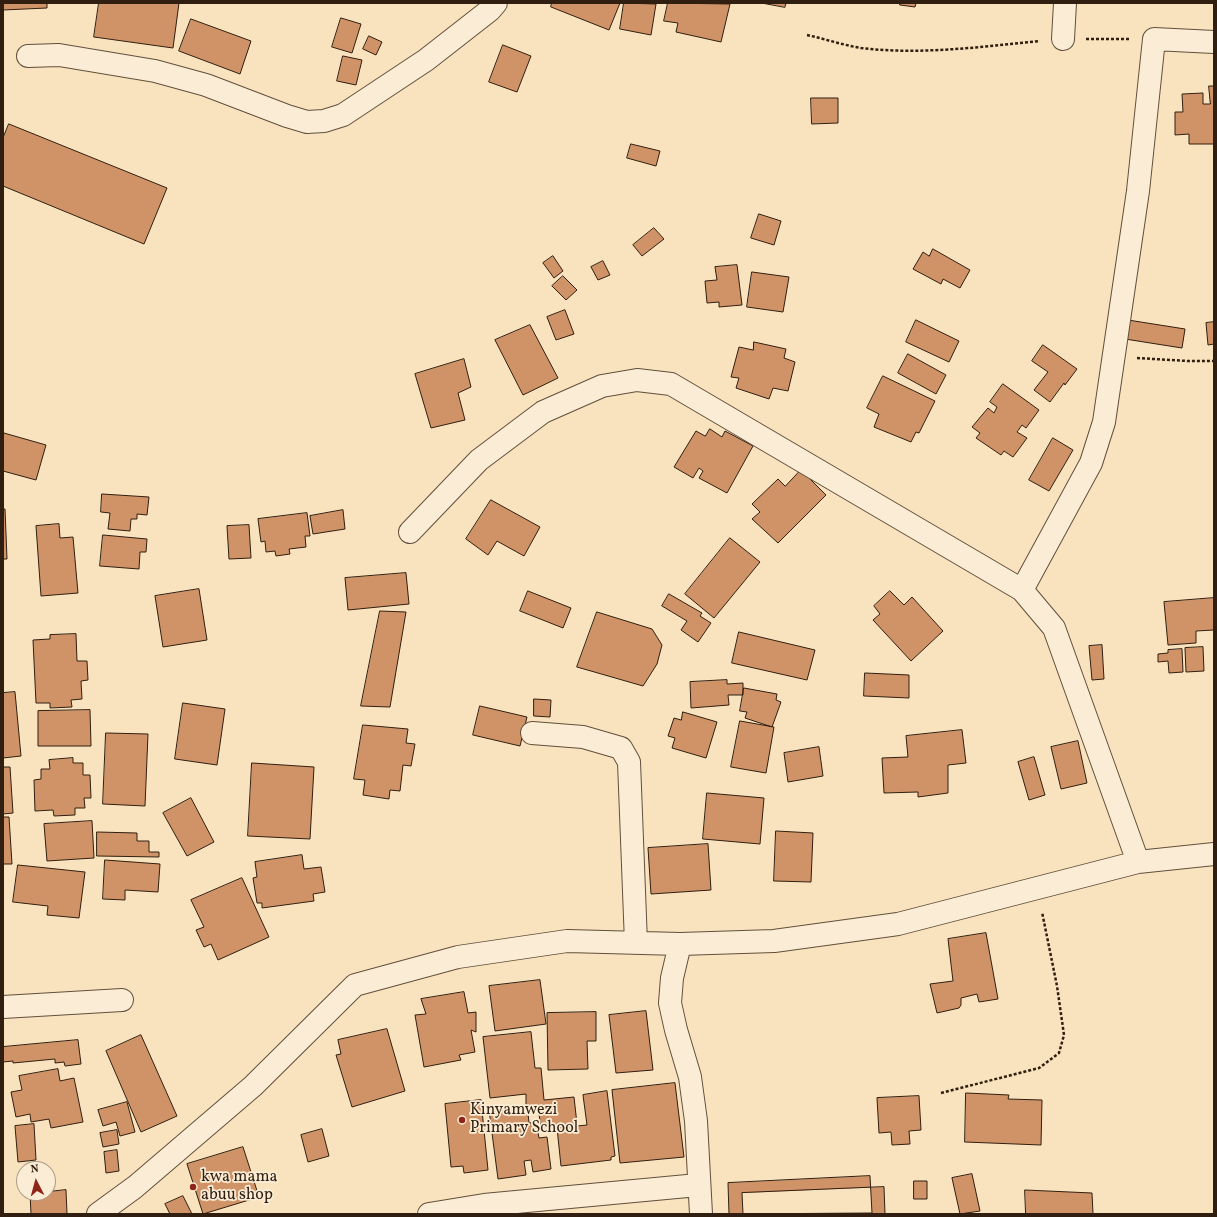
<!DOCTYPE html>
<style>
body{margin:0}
#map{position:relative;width:1217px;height:1217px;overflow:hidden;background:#f9e3be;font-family:Vollkorn,serif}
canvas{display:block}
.frame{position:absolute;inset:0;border:4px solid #301e10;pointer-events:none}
.north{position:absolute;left:16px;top:1161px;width:40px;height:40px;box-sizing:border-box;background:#fbedd5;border:1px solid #aa9a86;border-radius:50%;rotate:354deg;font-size:11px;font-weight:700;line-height:16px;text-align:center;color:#301e10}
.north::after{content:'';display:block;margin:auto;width:14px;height:18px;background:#8f2418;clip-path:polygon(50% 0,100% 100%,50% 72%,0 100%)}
</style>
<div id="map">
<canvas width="1217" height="1217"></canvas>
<div class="frame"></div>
<div class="north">N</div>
</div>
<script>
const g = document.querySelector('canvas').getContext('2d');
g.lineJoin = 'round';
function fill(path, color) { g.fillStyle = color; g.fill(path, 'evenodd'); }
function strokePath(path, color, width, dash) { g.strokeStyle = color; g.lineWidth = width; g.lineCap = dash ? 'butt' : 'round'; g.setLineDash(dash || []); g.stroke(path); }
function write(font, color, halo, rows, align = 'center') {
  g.font = font + ' Vollkorn,serif'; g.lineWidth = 3.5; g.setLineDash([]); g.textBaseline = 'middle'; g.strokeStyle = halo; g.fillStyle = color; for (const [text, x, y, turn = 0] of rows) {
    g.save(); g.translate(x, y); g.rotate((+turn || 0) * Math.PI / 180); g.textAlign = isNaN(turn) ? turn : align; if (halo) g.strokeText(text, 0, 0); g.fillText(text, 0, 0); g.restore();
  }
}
const building = new Path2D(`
 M 3,3 L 47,3 L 47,8 L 3,10 Z
 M 99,3 L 179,3 L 173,48 L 94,37 Z
 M 552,3 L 620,3 L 609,30 L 551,7 Z
 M 624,3 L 656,4 L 651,35 L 620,29 Z
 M 668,3 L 730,4 L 721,42 L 676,32 L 678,23 L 664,21 Z
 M 762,3 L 786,3 L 785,7 Z
 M 900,3 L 916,3 L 915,7 L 900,5 Z
 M 341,18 L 361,24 L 352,53 L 332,47 Z
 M 191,19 L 251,41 L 240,74 L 179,51 Z
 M 369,36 L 382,42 L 376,55 L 363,49 Z
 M 503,45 L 531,56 L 517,92 L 489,82 Z
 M 343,56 L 362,60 L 356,85 L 337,81 Z
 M 1209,86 L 1214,86 L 1214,144 L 1189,144 L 1189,134 L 1175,135 L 1175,112 L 1183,112 L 1182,94 L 1203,93 L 1203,104 L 1210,104 Z
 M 811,98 L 838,98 L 838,123 L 812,124 Z
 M 9,124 L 167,188 L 144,244 L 3,186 L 3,138 Z
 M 631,144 L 660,151 L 656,166 L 627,158 Z
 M 759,214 L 781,221 L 774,245 L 751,238 Z
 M 654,228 L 664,239 L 642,256 L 633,245 Z
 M 933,249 L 970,270 L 960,288 L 943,279 L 941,284 L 913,269 L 923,252 L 929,256 Z
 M 553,256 L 563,271 L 554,278 L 543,263 Z
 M 603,261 L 610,275 L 598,280 L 591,267 Z
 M 737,265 L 742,305 L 719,307 L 719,302 L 707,303 L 705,281 L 717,280 L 715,267 Z
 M 752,272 L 789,277 L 783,312 L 747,307 Z
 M 563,276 L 577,290 L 566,300 L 552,286 Z
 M 565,310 L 574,334 L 556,340 L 547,317 Z
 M 916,320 L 959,341 L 949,362 L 906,342 Z
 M 1128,320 L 1185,329 L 1182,348 L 1125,339 Z
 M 1214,322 L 1214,344 L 1208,345 L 1206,323 Z
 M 530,325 L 558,378 L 523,395 L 495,340 Z
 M 754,342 L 786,349 L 784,358 L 795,362 L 788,391 L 773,388 L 769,399 L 736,388 L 739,378 L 731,377 L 739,347 L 753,350 Z
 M 1043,345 L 1077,369 L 1065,385 L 1064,383 L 1050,402 L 1034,390 L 1048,372 L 1032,361 Z
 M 908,354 L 946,375 L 936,394 L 898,373 Z
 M 464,359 L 471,387 L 458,393 L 465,420 L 431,428 L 415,374 Z
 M 883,376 L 935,401 L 919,433 L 916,432 L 911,442 L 874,427 L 879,414 L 867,408 Z
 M 1003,384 L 1039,410 L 1026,428 L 1022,425 L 1017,432 L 1027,438 L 1013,457 L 1004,451 L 1001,455 L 976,438 L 980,433 L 972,427 L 988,408 L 994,413 L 997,407 L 990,402 Z
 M 710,429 L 722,437 L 725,431 L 753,446 L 727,493 L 699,478 L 703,471 L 699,468 L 693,478 L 674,467 L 696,431 L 705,436 Z
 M 4,433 L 46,445 L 36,480 L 3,471 Z
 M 1053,438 L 1073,450 L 1049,491 L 1029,480 Z
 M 801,470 L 826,495 L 778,543 L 752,519 L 760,512 L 752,504 L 778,479 L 785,486 Z
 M 102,494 L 149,497 L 147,515 L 137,514 L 137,519 L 131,519 L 130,531 L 108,529 L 110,513 L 101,512 Z
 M 491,500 L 540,527 L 524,556 L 497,541 L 488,555 L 466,539 Z
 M 3,509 L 5,509 L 7,559 L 3,559 Z
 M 343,510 L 345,529 L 313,534 L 310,516 Z
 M 307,513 L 310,536 L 305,536 L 306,547 L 289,549 L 290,554 L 276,556 L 275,551 L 266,552 L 265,541 L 261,542 L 258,519 Z
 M 59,524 L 60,538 L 73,537 L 78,593 L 41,596 L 36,526 Z
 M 249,525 L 251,558 L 229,559 L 227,526 Z
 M 103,535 L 147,539 L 146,552 L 140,552 L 139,569 L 100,566 Z
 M 730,538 L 760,562 L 714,618 L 685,594 Z
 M 406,573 L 409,604 L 348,610 L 345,578 Z
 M 199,589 L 207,640 L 163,647 L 155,596 Z
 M 528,591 L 571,608 L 563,628 L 520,611 Z
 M 890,591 L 904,605 L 912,597 L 943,631 L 911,661 L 873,620 L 880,614 L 874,606 Z
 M 669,594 L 702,613 L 700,616 L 711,623 L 698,642 L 681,630 L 687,621 L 662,606 Z
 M 1214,598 L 1214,630 L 1196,631 L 1196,643 L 1168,645 L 1164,602 Z
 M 380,611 L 406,612 L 390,707 L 361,706 Z
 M 597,612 L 652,629 L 662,645 L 657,664 L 643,686 L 577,667 Z
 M 739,632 L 815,650 L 807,680 L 732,663 Z
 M 76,634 L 77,661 L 87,661 L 88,680 L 81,681 L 82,699 L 71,700 L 72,707 L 50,708 L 50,703 L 36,703 L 33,640 L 50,639 L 50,635 Z
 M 1102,645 L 1104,679 L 1092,680 L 1089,646 Z
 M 1203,647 L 1204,671 L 1186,672 L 1185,648 Z
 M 1182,649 L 1183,672 L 1169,673 L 1168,661 L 1158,662 L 1158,654 L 1168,653 L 1168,650 Z
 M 865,673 L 909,675 L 909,698 L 864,696 Z
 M 727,680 L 727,684 L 743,683 L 743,695 L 728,695 L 729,705 L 691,708 L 690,682 Z
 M 744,688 L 777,694 L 776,700 L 781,702 L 772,727 L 745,718 L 747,712 L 740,711 Z
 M 15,692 L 21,756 L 3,758 L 3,693 Z
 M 534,699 L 551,700 L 550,717 L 534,716 Z
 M 183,703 L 225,709 L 217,765 L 175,759 Z
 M 480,706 L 527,717 L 520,746 L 473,735 Z
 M 90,710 L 91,746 L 38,746 L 38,711 Z
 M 683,712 L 717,722 L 706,758 L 672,748 L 675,738 L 668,736 L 674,718 L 681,720 Z
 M 740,721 L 774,727 L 766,773 L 731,767 Z
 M 363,725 L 408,729 L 406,743 L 415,744 L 411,766 L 403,765 L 400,791 L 390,790 L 389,799 L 363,795 L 365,780 L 354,779 Z
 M 962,730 L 966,763 L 948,765 L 948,793 L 918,797 L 918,792 L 884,793 L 882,758 L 908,757 L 906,736 Z
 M 106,733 L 148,734 L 145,806 L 103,804 Z
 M 1078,741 L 1087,783 L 1061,789 L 1051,747 Z
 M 819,747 L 823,776 L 788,782 L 784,753 Z
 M 1034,757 L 1045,795 L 1029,800 L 1018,762 Z
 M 73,758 L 73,763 L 83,763 L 83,775 L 90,775 L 91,798 L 84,798 L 85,808 L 75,808 L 75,815 L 54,816 L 53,810 L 35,811 L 34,780 L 41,779 L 41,769 L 50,769 L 49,760 Z
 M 252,763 L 314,767 L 310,839 L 248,836 Z
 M 3,767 L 10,767 L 13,813 L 3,814 Z
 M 707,793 L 764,798 L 760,844 L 703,839 Z
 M 191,798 L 214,842 L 187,856 L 163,813 Z
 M 3,817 L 9,817 L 12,864 L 3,864 Z
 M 92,821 L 94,858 L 47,861 L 44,824 Z
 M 776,831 L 813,833 L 811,882 L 774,881 Z
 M 97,832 L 137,833 L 137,841 L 149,841 L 149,852 L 159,852 L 159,857 L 97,856 Z
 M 708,844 L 711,890 L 651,894 L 648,848 Z
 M 302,855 L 304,869 L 321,867 L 325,892 L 313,894 L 314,901 L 262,908 L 262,903 L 257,903 L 253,878 L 257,877 L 255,862 Z
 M 105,860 L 160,864 L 158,892 L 125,890 L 125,900 L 103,899 Z
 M 18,865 L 85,872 L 79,918 L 47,915 L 48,906 L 13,902 Z
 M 242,878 L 269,937 L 218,960 L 211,944 L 204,947 L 196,930 L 204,927 L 191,900 Z
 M 986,933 L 998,999 L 979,1002 L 977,994 L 961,998 L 961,1005 L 959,1008 L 937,1013 L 930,984 L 953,981 L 948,939 Z
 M 540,980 L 546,1024 L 495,1031 L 489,986 Z
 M 464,992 L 468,1013 L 476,1012 L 476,1032 L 471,1030 L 475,1052 L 459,1055 L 461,1060 L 424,1067 L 415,1015 L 426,1014 L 421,999 Z
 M 646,1011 L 653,1070 L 616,1073 L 609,1015 Z
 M 596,1012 L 596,1041 L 587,1041 L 588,1069 L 548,1070 L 547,1013 Z
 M 387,1029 L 405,1091 L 352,1107 L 336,1055 L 341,1054 L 338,1040 Z
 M 531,1032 L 535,1068 L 541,1068 L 544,1100 L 574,1097 L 577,1124 L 541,1128 L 538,1107 L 526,1108 L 526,1094 L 490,1098 L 483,1037 Z
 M 141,1035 L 177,1116 L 141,1132 L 106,1051 Z
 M 78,1040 L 81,1064 L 65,1066 L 64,1062 L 55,1063 L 55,1059 L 13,1063 L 13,1061 L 3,1062 L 3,1047 Z
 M 58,1069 L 60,1081 L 74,1078 L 83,1122 L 51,1128 L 49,1119 L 31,1122 L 30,1114 L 16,1117 L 11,1092 L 22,1090 L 19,1076 Z
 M 675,1083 L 684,1157 L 620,1163 L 612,1090 Z
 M 607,1091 L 615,1156 L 611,1157 L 611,1160 L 561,1166 L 557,1128 L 587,1125 L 583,1095 Z
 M 966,1093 L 1009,1095 L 1008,1099 L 1042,1100 L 1041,1145 L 965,1142 Z
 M 919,1096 L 921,1130 L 909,1131 L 910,1144 L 892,1145 L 891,1132 L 879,1133 L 877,1098 Z
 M 481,1100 L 488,1170 L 464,1173 L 463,1166 L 451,1167 L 445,1104 Z
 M 127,1102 L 135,1132 L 120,1136 L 116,1122 L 103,1126 L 98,1110 Z
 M 518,1107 L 519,1114 L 528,1113 L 529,1123 L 536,1122 L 539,1138 L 547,1137 L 551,1169 L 533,1172 L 531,1160 L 524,1161 L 526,1175 L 498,1179 L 489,1110 Z
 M 34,1124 L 36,1160 L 18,1162 L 15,1126 Z
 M 322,1129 L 329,1156 L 308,1162 L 301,1135 Z
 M 117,1130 L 119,1144 L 103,1147 L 100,1133 Z
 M 243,1147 L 259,1197 L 203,1214 L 187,1164 Z
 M 117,1150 L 119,1171 L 106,1173 L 104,1152 Z
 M 972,1174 L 980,1211 L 960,1214 L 952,1178 Z
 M 870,1176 L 872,1213 L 729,1214 L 728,1183 Z
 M 914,1181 L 927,1181 L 927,1199 L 914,1199 Z
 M 884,1187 L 885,1214 L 743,1214 L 742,1193 Z
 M 66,1190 L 67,1214 L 31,1214 L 30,1193 L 48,1193 L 48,1192 Z
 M 1025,1190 L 1092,1193 L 1093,1214 L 1026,1214 Z
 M 183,1196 L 192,1214 L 170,1214 L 165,1204 Z`);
fill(building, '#d09367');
strokePath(building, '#301e10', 1);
const street = new Path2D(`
 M 1063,39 L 1065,3
 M 28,56 L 59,55 L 155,71 L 206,85 L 287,116 L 307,122 L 324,121 L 343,115 L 426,60 L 490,10 L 496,3
 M 410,532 L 479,460 L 543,412 L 602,386 L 637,380 L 671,384 L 1022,590 L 1054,628 L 1138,862
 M 1022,590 L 1091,463 L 1104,422 L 1138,191 L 1154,39 L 1214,42
 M 532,733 L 583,737 L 621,748 L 629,762 L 636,943
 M 680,944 L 672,978 L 670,1003 L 676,1030 L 690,1077 L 696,1121 L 701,1214
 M 3,1007 L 122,1000
 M 98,1214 L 135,1187 L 253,1086 L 355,985 L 458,957 L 567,941 L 680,944 L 774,941 L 898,924 L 1138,862 L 1214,854
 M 429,1214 L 484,1205 L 698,1185`);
strokePath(street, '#624f3c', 24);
strokePath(new Path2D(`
 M 807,35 C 825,39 843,45 861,48 C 920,55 980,47 1040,41
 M 1086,39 L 1129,39
 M 1137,358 L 1188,361 L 1214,361
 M 941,1093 L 1039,1068 L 1059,1053 L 1064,1035 L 1057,986 L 1042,912`), '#301e10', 2.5, [3, 2]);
strokePath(street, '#fbedd5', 22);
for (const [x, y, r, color] of [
 [462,1120,4,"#8f2418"],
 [193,1187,4,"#8f2418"]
]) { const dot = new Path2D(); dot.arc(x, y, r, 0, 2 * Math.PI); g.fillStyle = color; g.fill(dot); strokePath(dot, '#fbedd5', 1.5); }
write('16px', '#301e10', '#fbedd5', [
 ["Kinyamwezi",470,1111],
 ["Primary School",470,1129],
 ["kwa mama",201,1178],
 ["abuu shop",201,1196]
], 'left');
</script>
